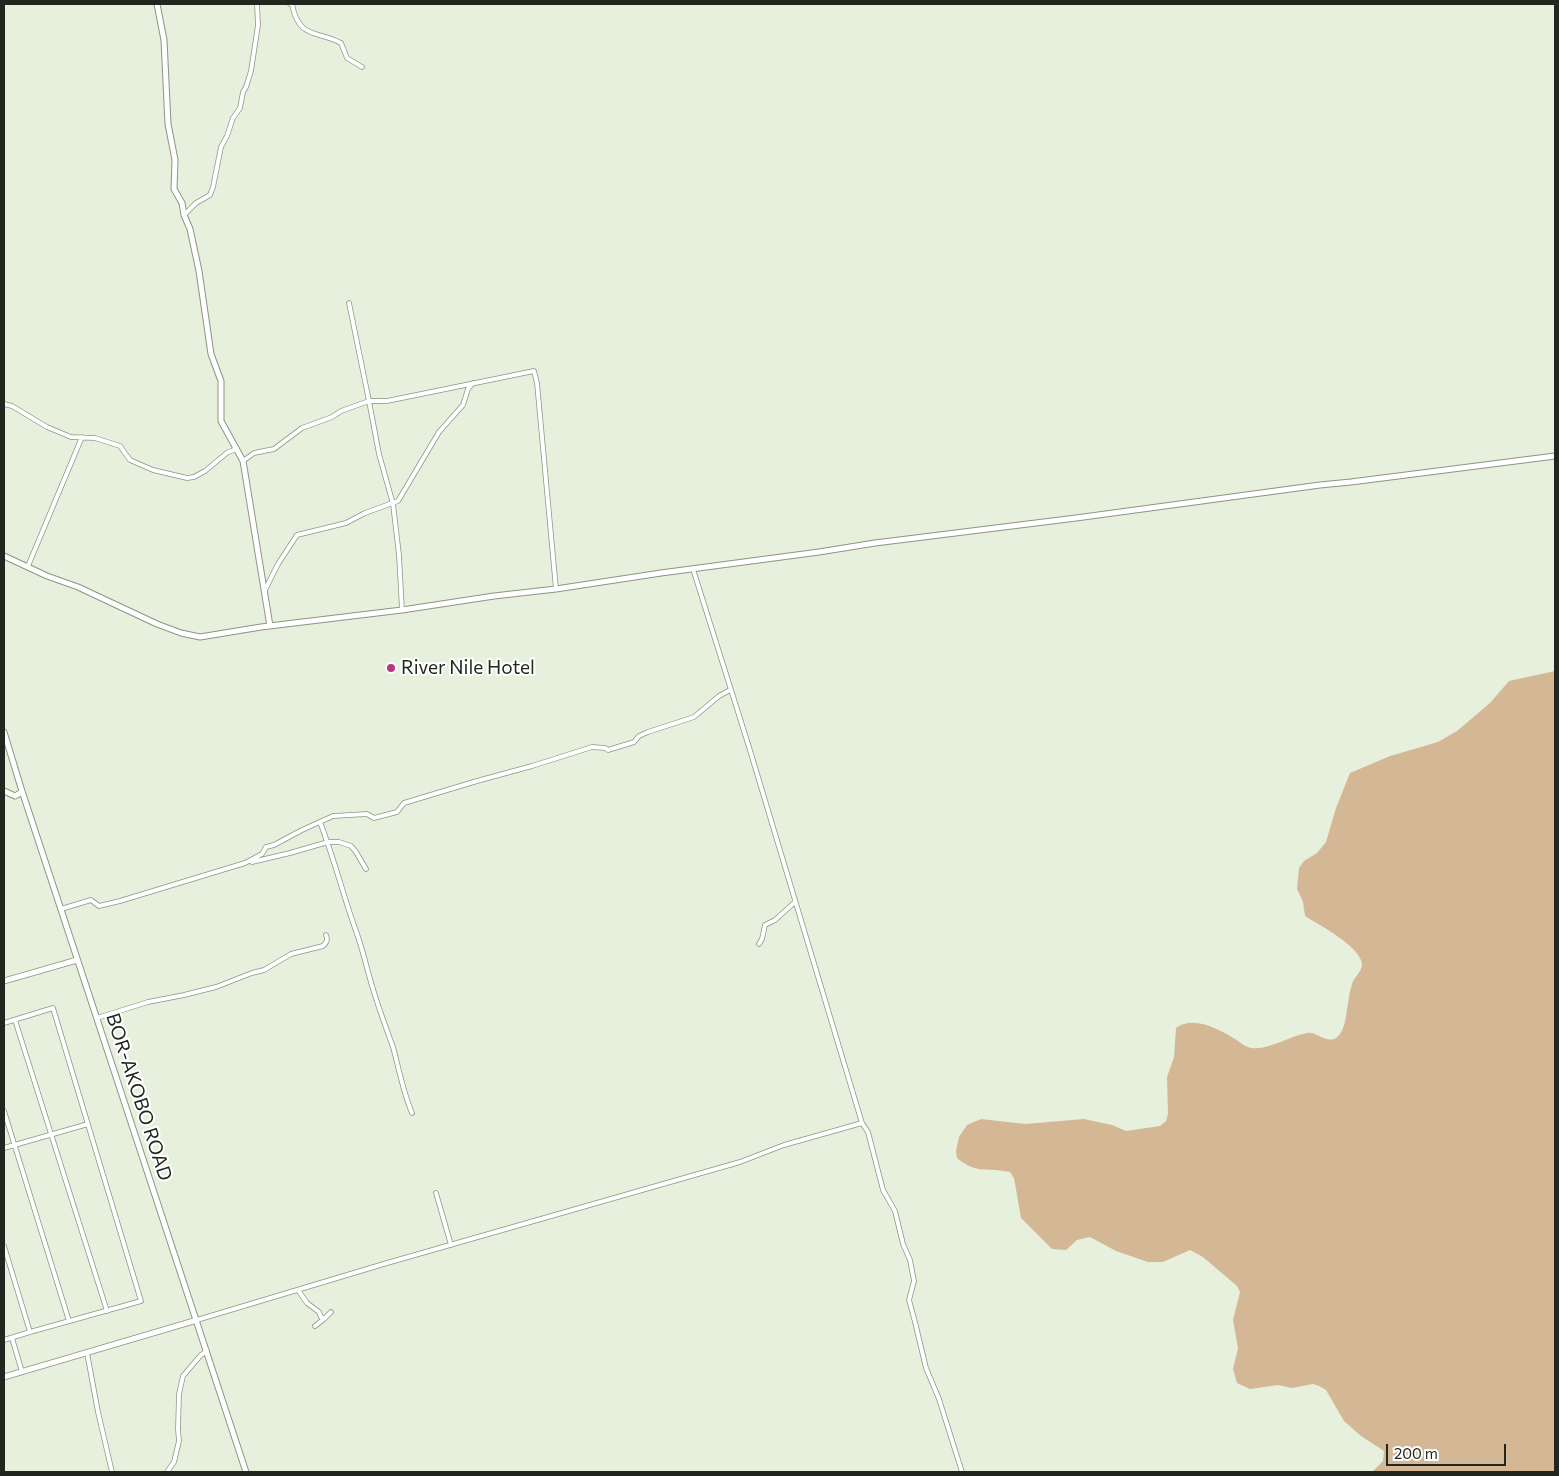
<!DOCTYPE html>
<style>
body{margin:0}
#map{position:relative;width:1559px;height:1476px;overflow:hidden;background:#e6f0dc;font-family:Commissioner,sans-serif}
canvas{display:block}
.frame{position:absolute;inset:0;border:5px solid #23261f;pointer-events:none}
.scale{position:absolute;left:1386px;top:1444px;width:120px;height:22px;box-sizing:border-box;border:2px solid #23261f;border-top:0;padding-left:6px;font-size:15px;line-height:18px;white-space:nowrap;color:#23261f;-webkit-text-stroke:4px #fff;paint-order:stroke}
</style>
<div id="map">
<canvas width="1559" height="1476"></canvas>
<div class="frame"></div>
<div class="scale">200 m</div>
</div>
<script>
const g = document.querySelector('canvas').getContext('2d');
g.lineJoin = 'round';
function fill(path, color) { g.fillStyle = color; g.fill(path, 'evenodd'); }
function strokePath(path, color, width, dash) { g.strokeStyle = color; g.lineWidth = width; g.lineCap = dash ? 'butt' : 'round'; g.setLineDash(dash || []); g.stroke(path); }
function write(font, color, halo, rows, align = 'center') {
  g.font = font + ' Commissioner,sans-serif'; g.lineWidth = 4; g.setLineDash([]); g.textBaseline = 'middle'; g.strokeStyle = halo; g.fillStyle = color; for (const [text, x, y, turn = 0] of rows) {
    g.save(); g.translate(x, y); g.rotate((+turn || 0) * Math.PI / 180); g.textAlign = isNaN(turn) ? turn : align; if (halo) g.strokeText(text, 0, 0); g.fillText(text, 0, 0); g.restore();
  }
}
fill(new Path2D(`
 M 1555,671 L 1555,1472 L 1372,1472 L 1383,1461 L 1384,1451 L 1361,1436 L 1344,1421 L 1326,1390 L 1319,1386 L 1313,1384 L 1292,1388 L 1278,1385 L 1250,1389 L 1237,1383 L 1233,1369 L 1238,1348 L 1233,1320 L 1240,1292 L 1237,1286 L 1203,1257 L 1190,1250 L 1163,1262 L 1148,1262 L 1116,1251 L 1090,1237 L 1077,1240 L 1066,1250 L 1052,1249 L 1021,1218 L 1014,1178 L 1010,1172 C 986,1167 978,1175 957,1158 L 956,1151 L 959,1137 L 967,1125 L 981,1119 L 1025,1124 L 1084,1119 L 1112,1125 L 1126,1131 L 1160,1126 L 1166,1121 L 1168,1114 L 1167,1077 L 1174,1057 L 1176,1028 C 1193,1015 1219,1029 1235,1039 C 1240,1042 1247,1048 1252,1048 C 1269,1050 1290,1036 1307,1033 C 1316,1031 1327,1044 1336,1038 C 1346,1031 1346,1013 1348,1003 C 1349,997 1350,990 1352,984 C 1354,977 1362,972 1362,964 C 1361,947 1318,924 1305,916 L 1303,902 L 1297,889 L 1299,868 L 1304,861 L 1317,853 L 1326,842 L 1336,808 L 1350,773 L 1390,756 L 1438,742 L 1457,731 L 1490,703 L 1509,681 Z`), '#d4b896');
const minor = new Path2D(`
 M 290,4 L 292,4 C 299,40 317,30 341,43 L 347,58 L 362,67
 M 184,215 L 196,203 L 210,195 L 213,187 L 221,147 L 227,136 L 233,118 L 240,108 L 243,92 L 246,87 L 251,71 L 258,25 L 257,4
 M 4,404 L 12,406 L 47,427 L 71,437 L 95,438 L 120,446 L 130,460 L 153,470 L 187,478 L 194,477 L 205,471 L 228,452 L 237,449
 M 243,461 L 254,453 L 274,449 L 302,428 L 332,417 L 341,411 L 369,401 L 349,303
 M 28,566 L 82,437
 M 693,569 L 749,747 L 862,1123 L 868,1132 L 883,1190 L 895,1211 L 903,1244 L 910,1260 L 914,1281 L 909,1300 L 915,1322 L 926,1368 L 939,1399 L 962,1472
 M 265,590 L 278,564 L 297,535 L 346,523 L 365,513 L 398,501 L 439,432 L 463,405 L 468,389 L 473,383
 M 402,610 L 399,555 L 393,504 L 379,454 L 369,401 L 387,401 L 534,371 L 537,383 L 556,589
 M 320,822 C 334,858 343,895 356,931 C 363,950 367,970 373,989 C 379,1009 386,1028 393,1047 C 399,1069 403,1092 412,1113
 M 252,862 L 290,853 L 328,842 L 339,842 L 351,846 L 356,852 L 366,869
 M 245,863 L 262,854 L 266,847 L 274,845 L 302,830 L 333,816 L 367,814 L 374,818 L 397,812 L 404,803 L 477,781 L 532,766 L 592,747 L 605,748 L 608,750 L 634,742 L 639,736 L 648,732 L 694,717 L 719,696 L 730,690
 M 61,909 L 91,900 L 99,906 L 120,901 L 245,863
 M 759,944 L 762,939 L 765,925 L 775,920 L 795,902
 M 97,1018 L 148,1002 L 184,995 L 216,987 L 252,973 L 264,970 L 291,954 L 323,946 C 327,942 328,940 326,935
 M 15,1020 L 107,1311
 M 4,1023 L 53,1008 L 141,1301 L 30,1332
 M 4,1111 L 69,1321
 M 4,1148 L 88,1124
 M 436,1193 L 451,1245
 M 4,1246 L 30,1332 L 4,1340
 M 298,1290 L 307,1303 L 319,1312 L 321,1317 L 324,1319
 M 197,1320 L 387,1263 L 740,1162 L 784,1145 L 862,1123
 M 315,1326 L 324,1319 L 331,1312
 M 12,1338 L 22,1372
 M 87,1353 L 98,1412 L 112,1472
 M 167,1472 L 174,1462 L 179,1441 L 178,1429 L 179,1394 L 183,1376 L 201,1355 L 207,1351`);
const tertiary = new Path2D(`
 M 157,4 L 164,40 L 168,124 L 175,160 L 174,189 L 182,203 L 184,215 L 190,229 L 199,271 L 211,354 L 221,381 L 221,421 L 243,461 L 270,626
 M 4,556 L 47,576 L 78,587 L 157,624 L 181,633 L 200,637 L 261,627 L 402,610 L 494,596 L 556,589 L 661,573 L 819,552 L 875,543 L 1076,518 L 1320,485 L 1351,482 L 1555,456
 M 4,732 L 21,788 L 246,1472
 M 4,791 L 15,796 L 22,792
 M 4,981 L 77,960
 M 4,1377 L 197,1320`);
strokePath(minor, '#8c9683', 5.5);
strokePath(tertiary, '#8c9683', 7);
strokePath(minor, '#fff', 4);
strokePath(tertiary, '#fff', 5);
for (const [x, y, r, color] of [
 [391,668,5,"#b9367f"]
]) { const dot = new Path2D(); dot.arc(x, y, r, 0, 2 * Math.PI); g.fillStyle = color; g.fill(dot); strokePath(dot, '#fff', 2); }
write('19px', '#23261f', '#fff', [
 ["River Nile Hotel",401,668]
], 'left');
write('19px', '#23261f', '#fff', [
 ["BOR-AKOBO ROAD",139,1097,72]
]);
</script>
